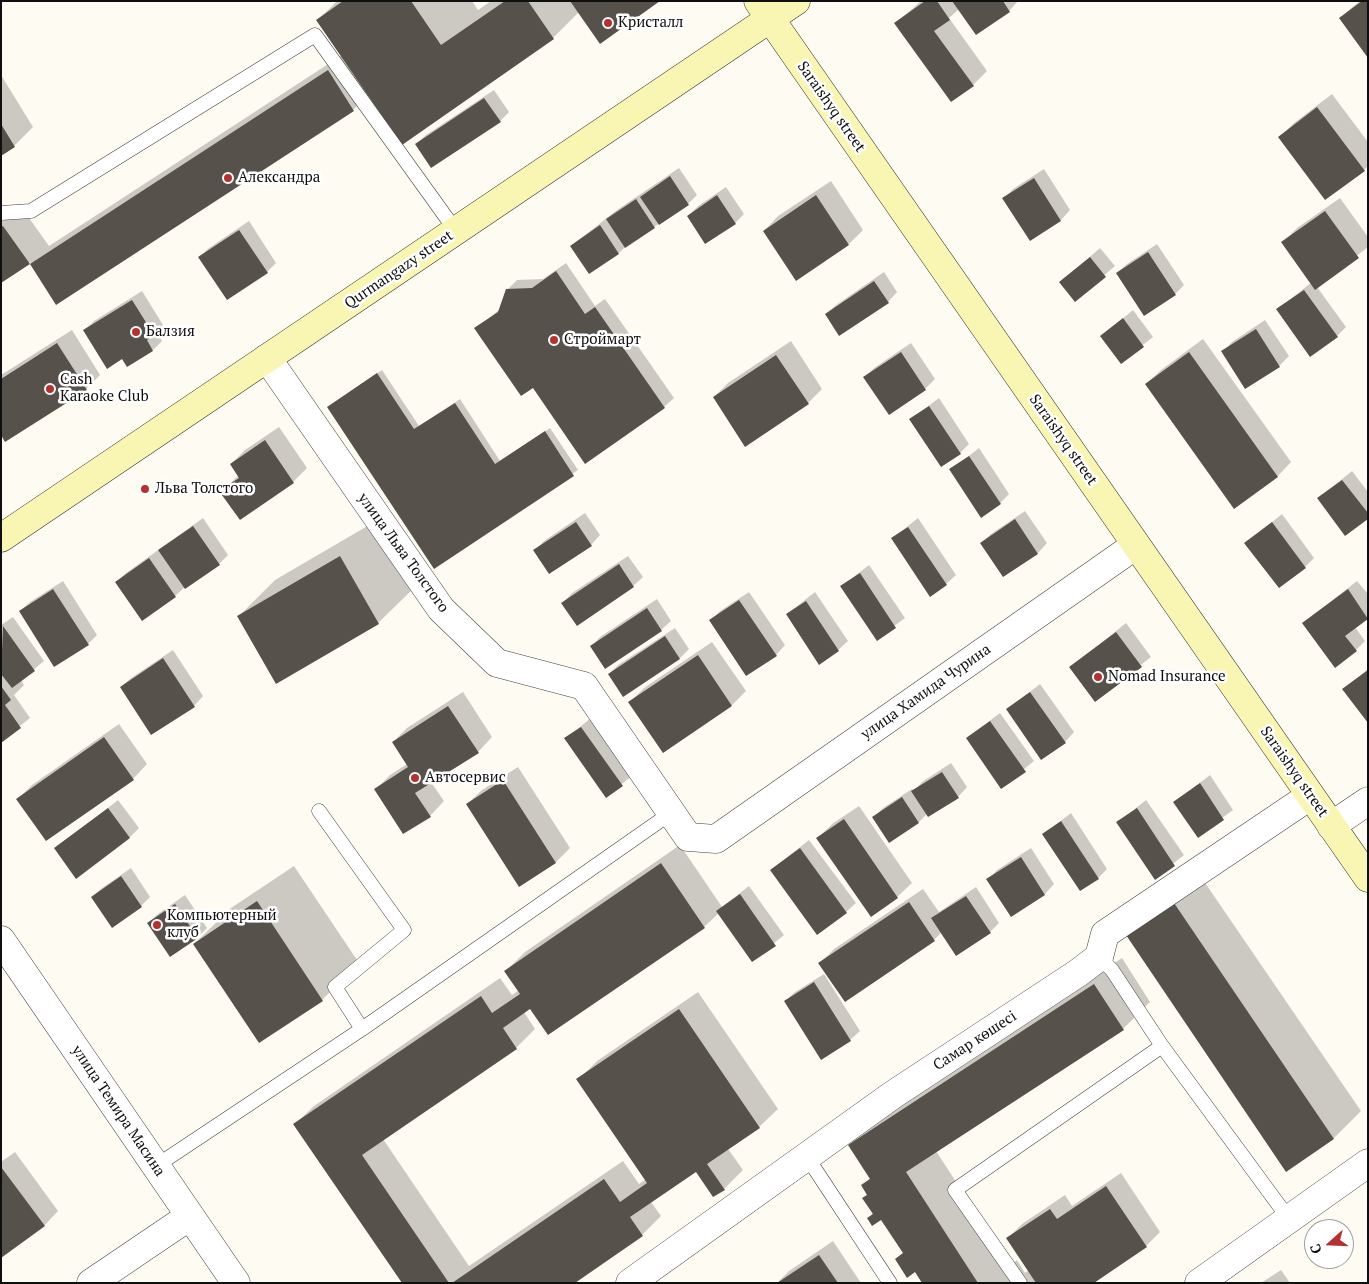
<!DOCTYPE html>
<meta charset="utf-8">
<style>
body{margin:0}
#map{position:relative;width:1369px;height:1284px;overflow:hidden;background:#fefcf2;font-family:"PT Serif",serif}
canvas{display:block}
.frame{position:absolute;inset:0;border:2px solid #0f0f0f;pointer-events:none}
.north{position:absolute;left:1304px;top:1219px;width:50px;height:50px;box-sizing:border-box;background:#fff;border:1px solid #9f9f9f;border-radius:50%;rotate:250deg;font-size:14px;font-weight:700;line-height:20px;text-align:center;color:#0f0f0f}
.north::after{content:'';display:block;margin:auto;width:18px;height:22px;background:#b53131;clip-path:polygon(50% 0,100% 100%,50% 72%,0 100%)}
</style>
<div id="map">
<canvas width="1369" height="1284"></canvas>
<div class="frame"></div>
<div class="north">С</div>
</div>
<script>
const g = document.querySelector('canvas').getContext('2d');
g.lineJoin = 'round';
function fill(path, color) { g.fillStyle = color; g.fill(path, 'evenodd'); }
function strokePath(path, color, width, dash) { g.strokeStyle = color; g.lineWidth = width; g.lineCap = dash ? 'butt' : 'round'; g.setLineDash(dash || []); g.stroke(path); }
function write(font, color, halo, rows, align = 'center') {
  g.font = font + ' "PT Serif",serif'; g.lineWidth = 5; g.setLineDash([]); g.textBaseline = 'middle'; g.strokeStyle = halo; g.fillStyle = color; for (const [text, x, y, turn = 0] of rows) {
    g.save(); g.translate(x, y); g.rotate((+turn || 0) * Math.PI / 180); g.textAlign = isNaN(turn) ? turn : align; if (halo) g.strokeText(text, 0, 0); g.fillText(text, 0, 0); g.restore();
  }
}
fill(new Path2D(`
 M 337,1 L 472,1 L 478,10 L 491,1 L 658,1 L 579,12 L 553,38 L 403,143 L 369,94 L 353,110 L 56,303 L 30,262 L 1,281 L 1,222 L 22,208 L 49,246 L 342,55 L 318,20 Z
 M 921,1 L 1018,1 L 1009,11 L 959,9 L 949,18 L 987,71 L 973,85 L 896,23 Z
 M 1360,1 L 1368,1 L 1341,18 L 1350,9 Z
 M 1,75 L 33,127 L 14,146 L 1,154 Z
 M 494,90 L 509,112 L 500,121 L 416,144 L 426,135 Z
 M 1332,94 L 1368,142 L 1368,166 L 1364,170 L 1280,137 L 1294,123 Z
 M 679,168 L 697,195 L 688,204 L 626,246 L 618,254 L 571,246 L 617,210 Z
 M 1044,169 L 1070,210 L 1061,220 L 1030,240 L 1004,199 L 1013,189 Z
 M 831,181 L 863,230 L 849,244 L 796,279 L 764,231 L 778,216 Z
 M 726,187 L 744,214 L 735,223 L 688,216 L 698,206 Z
 M 1340,198 L 1368,237 L 1368,247 L 1317,287 L 1346,327 L 1337,336 L 1278,309 L 1312,282 L 1283,242 L 1297,228 Z
 M 249,221 L 276,263 L 267,272 L 199,257 L 209,248 Z
 M 1157,244 L 1184,285 L 1175,294 L 1117,273 L 1127,264 Z
 M 1100,248 L 1115,266 L 1075,300 L 1061,282 Z
 M 566,263 L 595,306 L 605,299 L 674,398 L 664,407 L 476,329 L 500,309 L 507,290 L 517,280 L 543,279 Z
 M 884,272 L 897,292 L 888,302 L 840,334 L 826,314 L 836,305 Z
 M 142,291 L 163,325 L 156,331 L 162,341 L 153,350 L 127,366 L 122,358 L 85,330 L 94,321 Z
 M 1133,310 L 1153,337 L 1121,362 L 1102,336 Z
 M 1265,320 L 1289,356 L 1279,366 L 1223,352 L 1232,342 Z
 M 72,330 L 100,375 L 86,389 L 1,433 L 1,375 Z
 M 1203,339 L 1291,462 L 1277,477 L 1146,384 L 1161,370 Z
 M 791,341 L 822,389 L 808,403 L 714,397 L 728,383 Z
 M 911,343 L 935,379 L 925,389 L 889,413 L 865,377 L 874,368 Z
 M 382,370 L 419,426 L 460,399 L 500,461 L 550,428 L 578,470 L 434,567 L 328,407 Z
 M 939,398 L 969,444 L 960,453 L 911,419 Z
 M 279,427 L 307,468 L 293,482 L 240,519 L 221,492 L 239,475 L 231,464 L 245,450 Z
 M 979,448 L 1009,494 L 1000,503 L 951,470 Z
 M 1352,471 L 1368,492 L 1368,518 L 1319,498 Z
 M 1025,511 L 1047,543 L 1038,553 L 1003,576 L 981,543 L 991,534 Z
 M 585,513 L 600,535 L 591,545 L 535,550 L 544,541 Z
 M 1282,514 L 1314,558 L 1305,567 L 1246,543 Z
 M 203,518 L 228,555 L 219,564 L 185,587 L 175,596 L 116,583 L 126,573 Z
 M 918,518 L 956,575 L 946,584 L 893,538 Z
 M 376,521 L 415,587 L 378,623 L 238,617 L 275,580 Z
 M 628,556 L 643,577 L 633,586 L 563,603 L 572,593 Z
 M 869,565 L 905,618 L 877,639 L 842,586 Z
 M 63,581 L 97,635 L 88,644 L 20,611 L 30,602 Z
 M 1357,581 L 1368,594 L 1368,617 L 1355,627 L 1365,641 L 1356,650 L 1303,623 Z
 M 749,592 L 785,645 L 776,655 L 711,620 L 720,611 Z
 M 815,592 L 848,641 L 838,650 L 787,614 Z
 M 657,599 L 671,621 L 661,630 L 605,668 L 591,647 L 600,637 Z
 M 13,617 L 44,661 L 21,680 L 24,685 L 14,695 L 30,718 L 1,741 L 1,625 Z
 M 1126,623 L 1151,657 L 1095,701 L 1071,667 Z
 M 675,628 L 689,649 L 680,658 L 624,696 L 609,674 L 618,665 Z
 M 712,642 L 746,691 L 732,705 L 663,751 L 630,702 L 644,688 Z
 M 173,650 L 203,696 L 194,706 L 121,687 L 131,678 Z
 M 1368,669 L 1368,720 L 1344,689 Z
 M 1040,684 L 1074,732 L 1065,742 L 1007,710 Z
 M 463,692 L 492,737 L 478,752 L 431,782 L 444,801 L 430,816 L 376,789 L 390,775 L 407,764 L 393,742 L 407,728 Z
 M 1000,713 L 1034,761 L 1002,787 L 967,738 Z
 M 591,718 L 632,776 L 606,796 L 566,738 Z
 M 119,724 L 147,764 L 133,779 L 46,840 L 18,799 L 32,785 Z
 M 951,763 L 967,787 L 958,797 L 927,814 L 919,822 L 889,841 L 874,817 L 883,808 L 912,789 L 914,791 L 922,782 Z
 M 518,767 L 570,848 L 556,862 L 519,885 L 467,804 L 482,790 Z
 M 1210,775 L 1233,810 L 1198,836 L 1175,802 Z
 M 118,800 L 139,828 L 130,837 L 56,849 Z
 M 1146,800 L 1184,855 L 1155,878 L 1117,823 Z
 M 859,806 L 912,883 L 897,897 L 818,838 L 832,824 Z
 M 1071,813 L 1107,869 L 1098,878 L 1044,834 Z
 M 809,840 L 856,903 L 846,912 L 771,870 Z
 M 680,845 L 722,907 L 749,886 L 784,935 L 752,961 L 719,913 L 704,927 L 531,1008 L 524,1012 L 535,1029 L 516,1048 L 383,1139 L 469,1266 L 623,1161 L 639,1184 L 646,1179 L 578,1080 L 597,1061 L 698,992 L 778,1109 L 759,1127 L 728,1149 L 743,1170 L 724,1189 L 696,1171 L 651,1202 L 661,1216 L 642,1235 L 573,1283 L 403,1283 L 295,1124 L 314,1106 L 500,978 L 512,995 L 519,990 L 506,971 L 525,952 Z
 M 1031,848 L 1054,884 L 1045,894 L 1011,915 L 988,880 L 997,870 Z
 M 294,866 L 359,963 L 322,1000 L 259,1042 L 194,944 L 231,908 Z
 M 131,868 L 150,897 L 141,906 L 92,897 L 102,888 Z
 M 1199,874 L 1361,1111 L 1334,1138 L 1287,1170 L 1126,933 Z
 M 976,887 L 999,923 L 990,932 L 942,932 L 934,940 L 820,963 L 834,949 L 923,889 L 939,912 Z
 M 185,895 L 207,928 L 198,937 L 170,955 L 148,923 L 158,914 Z
 M 1122,958 L 1150,1002 L 1123,1029 L 936,1151 L 1010,1265 L 1017,1260 L 1025,1273 L 1029,1270 L 1008,1238 L 1022,1224 L 1065,1195 L 1072,1206 L 1121,1173 L 1160,1232 L 1146,1246 L 1092,1283 L 923,1283 L 915,1271 L 896,1259 L 904,1252 L 882,1218 L 869,1218 L 873,1213 L 864,1198 L 868,1194 L 862,1186 L 870,1178 L 849,1145 L 876,1118 Z
 M 824,974 L 860,1031 L 850,1040 L 785,1001 L 795,992 Z
 M 15,1152 L 58,1211 L 44,1226 L 1,1256 L 1,1162 Z
 M 833,1241 L 861,1283 L 777,1283 L 789,1271 Z
 M 1281,1270 L 1290,1283 L 1261,1283 Z`), '#0003');
fill(new Path2D(`
 M 343,1 L 411,1 L 441,45 L 505,1 L 528,1 L 554,39 L 402,145 L 316,20 Z
 M 570,1 L 660,1 L 600,44 Z
 M 925,1 L 937,1 L 950,20 L 934,31 L 974,86 L 951,102 L 894,23 Z
 M 952,1 L 1003,1 L 1010,12 L 976,35 Z
 M 1362,1 L 1368,1 L 1368,58 L 1339,18 Z
 M 328,70 L 354,111 L 56,305 L 30,264 Z
 M 484,98 L 501,122 L 431,168 L 415,144 Z
 M 1317,107 L 1365,171 L 1325,200 L 1278,137 Z
 M 1,124 L 15,147 L 1,156 Z
 M 670,176 L 689,205 L 659,225 L 640,197 Z
 M 1034,178 L 1061,221 L 1030,241 L 1002,198 Z
 M 717,195 L 736,224 L 705,244 L 687,216 Z
 M 816,195 L 849,245 L 796,281 L 763,231 Z
 M 636,199 L 655,228 L 625,248 L 606,219 Z
 M 1325,211 L 1359,258 L 1315,290 L 1281,242 Z
 M 600,225 L 619,254 L 589,274 L 570,246 Z
 M 3,226 L 30,264 L 1,283 L 1,227 Z
 M 239,230 L 268,273 L 227,300 L 198,257 Z
 M 1148,252 L 1176,295 L 1144,316 L 1116,273 Z
 M 1090,257 L 1106,277 L 1075,302 L 1059,282 Z
 M 556,271 L 585,314 L 595,307 L 665,408 L 585,464 L 533,388 L 521,396 L 474,328 L 498,312 L 506,289 L 532,288 Z
 M 874,281 L 889,303 L 839,336 L 825,314 Z
 M 1304,290 L 1338,337 L 1310,357 L 1276,309 Z
 M 132,300 L 154,335 L 147,340 L 153,351 L 127,367 L 122,359 L 107,369 L 83,330 Z
 M 1123,318 L 1144,347 L 1121,364 L 1100,336 Z
 M 1256,329 L 1280,367 L 1245,389 L 1221,351 Z
 M 57,343 L 87,390 L 5,442 L 1,435 L 1,379 Z
 M 901,352 L 926,390 L 889,415 L 863,377 Z
 M 1189,352 L 1278,477 L 1234,509 L 1145,384 Z
 M 776,355 L 809,404 L 745,447 L 713,397 Z
 M 377,373 L 414,429 L 455,403 L 495,464 L 545,431 L 574,476 L 434,569 L 327,407 Z
 M 929,406 L 961,454 L 941,467 L 909,419 Z
 M 265,440 L 294,483 L 240,520 L 219,491 L 239,478 L 230,464 Z
 M 969,456 L 1001,504 L 981,518 L 949,469 Z
 M 1342,480 L 1368,513 L 1368,519 L 1345,536 L 1317,498 Z
 M 1015,519 L 1038,554 L 1003,577 L 980,543 Z
 M 576,522 L 592,546 L 549,574 L 533,550 Z
 M 1272,522 L 1306,568 L 1279,588 L 1244,543 Z
 M 193,526 L 220,565 L 185,589 L 158,550 Z
 M 908,527 L 947,585 L 930,597 L 891,538 Z
 M 340,556 L 379,624 L 276,684 L 237,616 Z
 M 149,558 L 176,597 L 142,621 L 115,582 Z
 M 619,564 L 634,587 L 577,626 L 561,603 Z
 M 860,573 L 896,628 L 877,641 L 840,586 Z
 M 53,589 L 89,645 L 54,667 L 19,611 Z
 M 1348,589 L 1368,619 L 1345,636 L 1357,651 L 1335,668 L 1302,623 Z
 M 739,600 L 777,656 L 746,676 L 709,620 Z
 M 806,601 L 839,651 L 819,665 L 786,614 Z
 M 647,608 L 662,631 L 605,669 L 590,646 Z
 M 3,626 L 35,671 L 12,688 L 1,674 Z
 M 1116,632 L 1142,667 L 1095,702 L 1069,667 Z
 M 665,636 L 680,659 L 623,697 L 608,674 Z
 M 698,655 L 732,706 L 663,753 L 628,702 Z
 M 163,658 L 195,707 L 151,735 L 120,687 Z
 M 1368,670 L 1368,723 L 1342,689 Z
 M 1,686 L 11,700 L 5,705 L 21,728 L 1,743 Z
 M 1030,692 L 1066,743 L 1041,760 L 1006,709 Z
 M 448,706 L 479,753 L 415,793 L 431,817 L 403,834 L 374,789 L 408,767 L 392,742 Z
 M 990,721 L 1026,772 L 1001,789 L 966,738 Z
 M 581,727 L 623,786 L 606,798 L 564,738 Z
 M 104,737 L 134,780 L 46,841 L 16,799 Z
 M 942,772 L 959,798 L 928,817 L 911,791 Z
 M 503,780 L 556,863 L 519,887 L 466,804 Z
 M 1200,783 L 1224,820 L 1198,838 L 1173,802 Z
 M 902,797 L 919,823 L 889,843 L 872,817 Z
 M 108,808 L 130,838 L 76,879 L 54,848 Z
 M 1137,808 L 1175,866 L 1155,880 L 1116,822 Z
 M 844,819 L 898,898 L 871,917 L 816,838 Z
 M 1061,821 L 1099,879 L 1080,891 L 1042,834 Z
 M 800,848 L 847,913 L 817,935 L 770,870 Z
 M 1021,857 L 1045,895 L 1011,917 L 986,879 Z
 M 661,863 L 705,928 L 548,1035 L 530,1009 L 503,1028 L 517,1049 L 362,1155 L 449,1283 L 402,1283 L 293,1124 L 481,996 L 492,1013 L 520,994 L 504,971 Z
 M 121,876 L 142,907 L 112,928 L 91,897 Z
 M 740,894 L 776,946 L 752,962 L 716,911 Z
 M 966,896 L 991,933 L 956,956 L 931,918 Z
 M 1172,900 L 1334,1139 L 1286,1172 L 1124,932 Z
 M 257,901 L 323,1001 L 259,1043 L 193,944 Z
 M 909,902 L 935,941 L 845,1002 L 818,963 Z
 M 175,904 L 198,938 L 170,957 L 147,923 Z
 M 814,982 L 851,1041 L 821,1060 L 784,1001 Z
 M 1094,984 L 1124,1030 L 906,1172 L 978,1283 L 922,1283 L 915,1272 L 907,1278 L 895,1259 L 903,1253 L 881,1220 L 872,1226 L 867,1218 L 873,1214 L 862,1198 L 867,1195 L 861,1185 L 870,1179 L 848,1145 Z
 M 679,1009 L 760,1128 L 707,1164 L 725,1190 L 713,1197 L 696,1172 L 630,1217 L 643,1236 L 575,1283 L 452,1283 L 604,1179 L 620,1202 L 647,1183 L 576,1079 Z
 M 1,1167 L 45,1226 L 1,1258 Z
 M 1106,1186 L 1147,1247 L 1094,1283 L 1036,1283 L 1006,1238 L 1050,1209 L 1057,1219 Z
 M 819,1255 L 838,1283 L 777,1283 Z`), '#57514c');
const lane = new Path2D(`
 M 1,213 L 31,211 L 315,35 L 456,231
 M 1099,957 L 1112,970 L 1162,1046
 M 362,1029 L 671,813
 M 807,1157 L 890,1283
 M 156,1166 L 362,1029 L 335,987 L 404,930 L 319,811
 M 1020,1283 L 955,1190 L 1162,1046 L 1289,1219`);
const street = new Path2D(`
 M 267,358 L 441,609 L 497,663 L 584,686 L 688,837 L 716,839 L 1136,545
 M 1331,826 L 1368,801
 M 1,940 L 236,1283
 M 91,1283 L 190,1216
 M 630,1283 L 894,1094 L 1078,973 L 1099,957 L 1105,934 L 1310,796
 M 1199,1283 L 1368,1163`);
const secondary = new Path2D(`
 M 758,1 L 1368,878
 M 1,538 L 796,1`);
strokePath(lane, '#424242', 15);
strokePath(street, '#424242', 29);
strokePath(secondary, '#313131', 29);
strokePath(lane, '#fff', 14);
strokePath(street, '#fff', 28);
strokePath(secondary, '#f9f5b2', 28);
for (const [x, y, r, color] of [
 [608,23,5,"#b53131"],
 [228,178,5,"#b53131"],
 [136,332,5,"#b53131"],
 [554,340,5,"#b53131"],
 [50,389,5,"#b53131"],
 [145,489,5,"#b53131"],
 [1098,677,5,"#b53131"],
 [415,778,5,"#b53131"],
 [157,925,5,"#b53131"]
]) { const dot = new Path2D(); dot.arc(x, y, r, 0, 2 * Math.PI); g.fillStyle = color; g.fill(dot); strokePath(dot, '#fff', 2); }
write('15px', '#0f0f0f', '#fff', [
 ["Кристалл",618,23],
 ["Александра",238,178],
 ["Балзия",146,332],
 ["Строймарт",564,340],
 ["Cash",60,380],
 ["Karaoke Club",60,397],
 ["Льва Толстого",155,489],
 ["Nomad Insurance",1108,677],
 ["Автосервис",425,778],
 ["Компьютерный",167,916],
 ["клуб",167,933]
], 'left');
write('15px', '#0f0f0f', '#fff', [
 ["Saraishyq street",831,107,55],
 ["Qurmangazy street",399,270,-34],
 ["Saraishyq street",1063,440,55],
 ["улица Льва Толстого",403,553,54],
 ["улица Хамида Чурина",926,692,-35],
 ["Saraishyq street",1294,772,55],
 ["Самар көшесі",975,1041,-33],
 ["улица Темира Масина",118,1111,56]
]);
</script>
